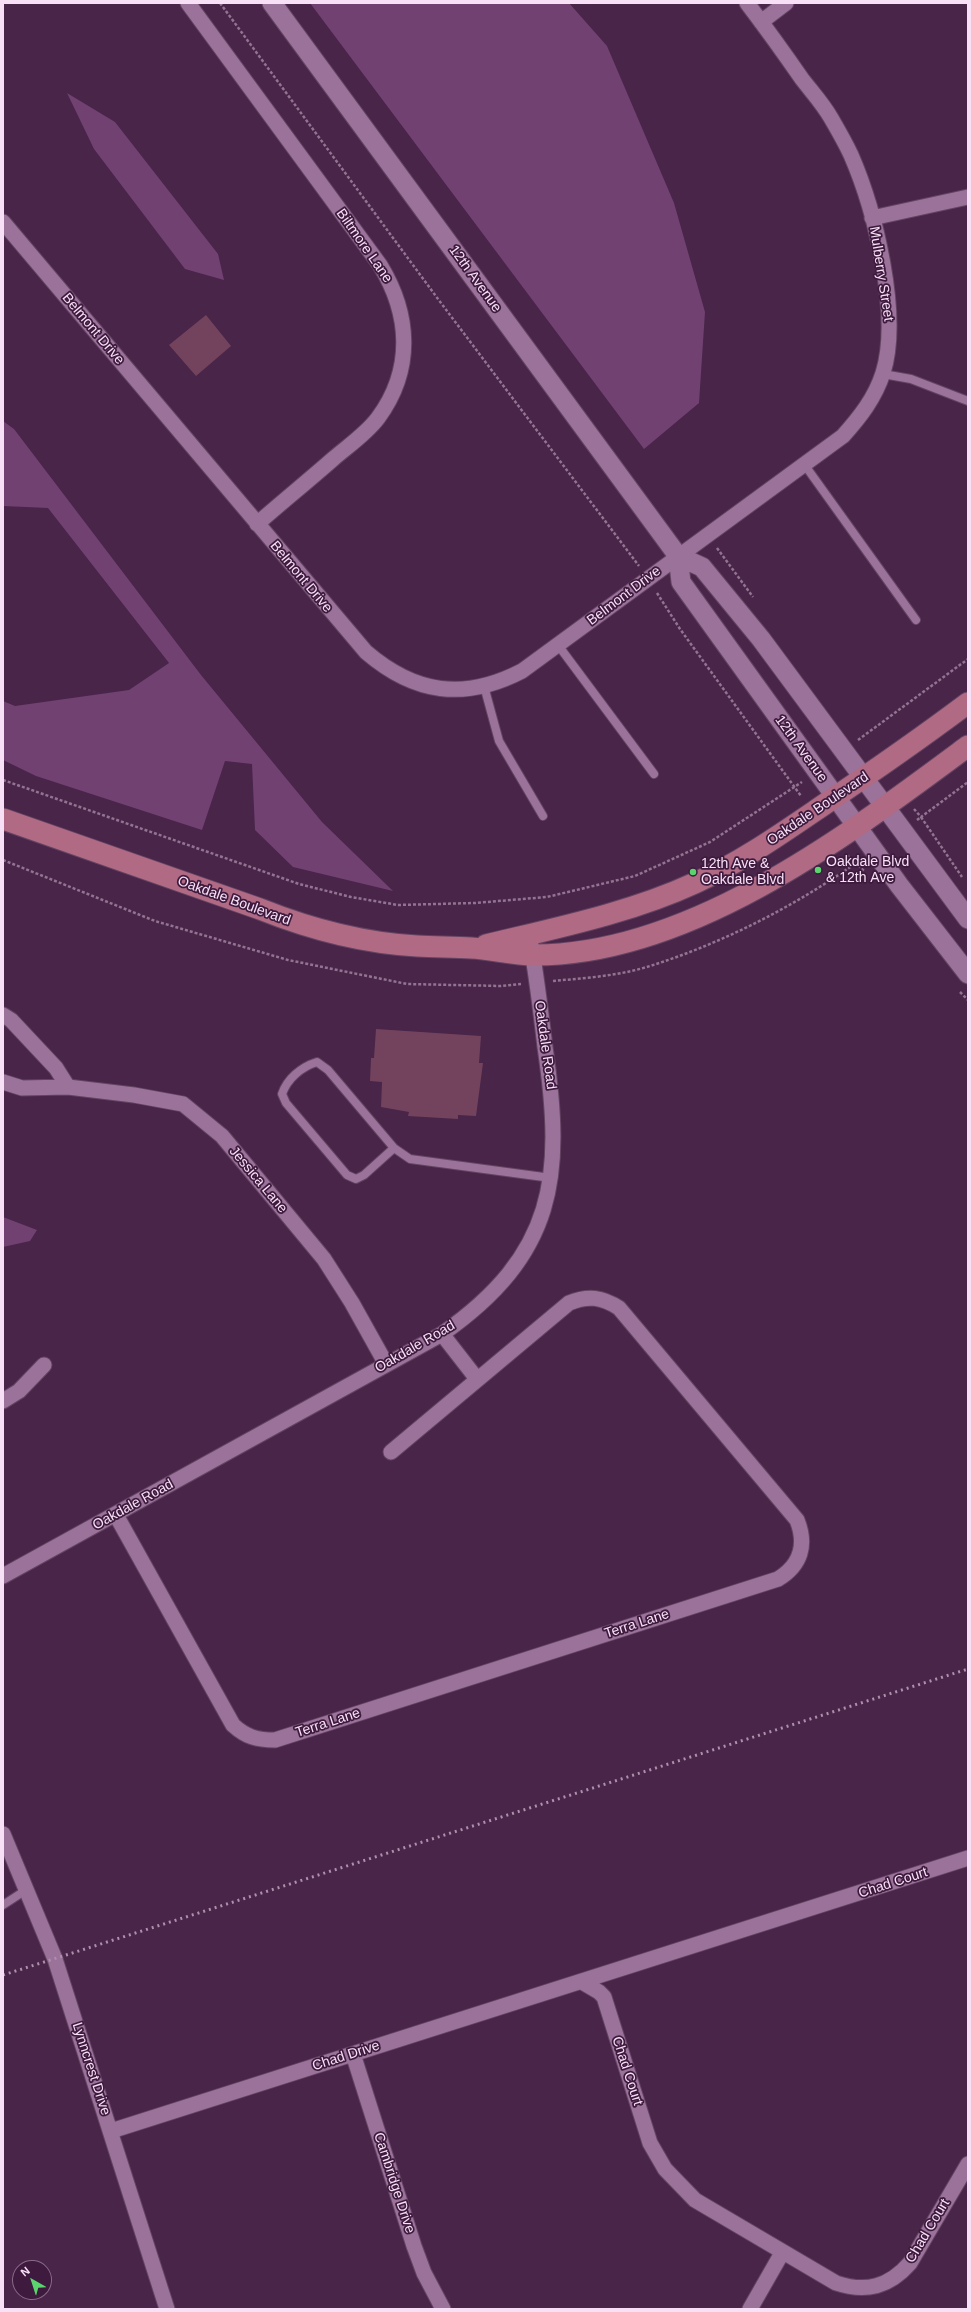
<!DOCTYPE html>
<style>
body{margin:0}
#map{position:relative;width:971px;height:2312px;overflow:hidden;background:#482549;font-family:Arial,sans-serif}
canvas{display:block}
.frame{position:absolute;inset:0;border:4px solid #f8e1f7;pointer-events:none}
.north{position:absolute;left:12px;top:2260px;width:40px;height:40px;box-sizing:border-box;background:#3e1b3e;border:1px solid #886a88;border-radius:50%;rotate:321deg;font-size:11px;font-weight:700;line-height:16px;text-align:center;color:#f8e1f7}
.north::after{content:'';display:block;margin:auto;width:14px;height:18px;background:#5ad56e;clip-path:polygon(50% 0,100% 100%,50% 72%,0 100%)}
</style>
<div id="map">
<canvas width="971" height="2312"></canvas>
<div class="frame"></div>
<div class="north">N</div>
</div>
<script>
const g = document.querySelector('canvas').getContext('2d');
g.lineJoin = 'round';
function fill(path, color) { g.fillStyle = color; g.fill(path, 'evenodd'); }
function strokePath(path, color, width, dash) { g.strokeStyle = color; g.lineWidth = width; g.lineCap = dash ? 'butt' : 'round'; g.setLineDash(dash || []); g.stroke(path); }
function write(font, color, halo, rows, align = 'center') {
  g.font = font + ' Arial,sans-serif'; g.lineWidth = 3.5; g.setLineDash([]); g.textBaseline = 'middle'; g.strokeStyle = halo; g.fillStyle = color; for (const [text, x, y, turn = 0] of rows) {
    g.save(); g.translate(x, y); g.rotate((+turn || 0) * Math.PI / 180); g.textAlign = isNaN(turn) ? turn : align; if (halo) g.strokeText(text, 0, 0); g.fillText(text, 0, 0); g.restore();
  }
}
fill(new Path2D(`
 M 310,3 L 569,3 L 607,46 L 674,203 L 705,312 L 699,403 L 644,449 Z
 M 67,93 L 115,122 L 218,254 L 224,280 L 185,269 L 94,149 Z
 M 3,421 L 14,429 L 201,675 L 322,822 L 393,891 L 293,867 L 255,830 L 252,764 L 225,761 L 202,830 L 36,776 L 3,760 L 3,701 L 15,706 L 129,690 L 169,663 L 48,508 L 3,506 Z
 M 3,1217 L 37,1230 L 30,1241 L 3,1247 Z`), '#714171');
fill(new Path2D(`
 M 206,315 L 231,346 L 196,376 L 169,345 Z
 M 376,1029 L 481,1036 L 479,1063 L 483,1063 L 476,1116 L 458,1115 L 458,1119 L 408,1116 L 409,1112 L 381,1107 L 382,1082 L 370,1081 L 371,1058 L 374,1058 Z`), '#73435d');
const service = new Path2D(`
 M 883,374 L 911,379 L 968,401
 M 804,464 L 916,620
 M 558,645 L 654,774
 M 484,686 L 499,741 L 543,816
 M 394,1148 L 364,1175 L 356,1179 L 347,1175 L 286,1103 L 282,1094 C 287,1079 301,1067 317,1062 L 328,1070 L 394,1148 L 410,1159 L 551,1178
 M 3,1905 L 26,1890`);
const minor = new Path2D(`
 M 188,3 L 380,265 C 410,314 414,369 378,418 C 366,434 348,446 333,459 C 308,481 282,502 257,524
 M 761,22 L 786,3
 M 872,218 L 968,197
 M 3,222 L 366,652 C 415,694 464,701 522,671 L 843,436 C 860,417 875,398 883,373 C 901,315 875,210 851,155 C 845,142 838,130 831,118 C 823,104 812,92 802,79 C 784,53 766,28 747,3
 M 3,1015 L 11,1020 L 56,1068 L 68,1087 L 134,1095 L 183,1104 L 222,1136 L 324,1259 L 352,1303 L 386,1364
 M 3,1082 L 22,1088 L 68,1087
 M 442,1334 L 477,1379
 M 3,1401 L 19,1391 L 44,1365
 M 116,1515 L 233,1725 C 246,1737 257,1740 275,1740 L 778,1579 C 801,1565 807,1545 797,1520 L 619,1308 C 602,1297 588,1295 569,1303 L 391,1452
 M 3,1576 L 442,1334 C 556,1254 564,1177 545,1047 C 541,1013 537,979 531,945
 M 3,1834 L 55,1959 L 167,2309
 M 582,1982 L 599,1992 L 604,1997 L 650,2143 L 665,2169 L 695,2200 L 836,2283 C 866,2293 889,2287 910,2263 L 968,2164
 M 353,2054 L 414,2246 L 424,2273 L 443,2309
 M 111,2131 L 968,1858
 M 750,2309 L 782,2253`);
const tertiary = new Path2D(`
 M 272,3 L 678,556 L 702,567 L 761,639 L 968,919
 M 678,556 L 681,582 L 899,885 L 968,974`);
const secondary = new Path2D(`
 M 3,819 L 260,909 C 310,929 363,943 417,946 C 435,947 453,947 471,948 C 492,949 512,955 533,955 C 689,956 848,835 968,746
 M 486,945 C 556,928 630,913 695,883 C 741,862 781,834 822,806 C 871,773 920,739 968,703`);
strokePath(service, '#634362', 10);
strokePath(minor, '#634362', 17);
strokePath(tertiary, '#634362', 21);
strokePath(secondary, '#634362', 23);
strokePath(new Path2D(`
 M 220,3 L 438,299 L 639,566
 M 717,548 L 753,597
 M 657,593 L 680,629 L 801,796
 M 858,740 L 968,659
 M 3,780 L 299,884 L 351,897 L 398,905 L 475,903 L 547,897 L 635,876 L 710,842 L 802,782
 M 914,809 L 921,817 L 968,782
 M 917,820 L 921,817 L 962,877
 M 847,855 L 864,871
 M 3,860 L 155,921 L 288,960 L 407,984 L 501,986 L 521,984
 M 553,981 C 585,978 619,976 650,966 C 723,943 793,907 856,863
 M 960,992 L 968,1000`), '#927492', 2.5, [3, 2]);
strokePath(service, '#9a729a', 8);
strokePath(minor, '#9a729a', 15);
strokePath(tertiary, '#9a729a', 19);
strokePath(secondary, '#b06a84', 21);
strokePath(new Path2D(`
 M 3,1975 L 968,1669`), '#ac90ac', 3, [2, 4]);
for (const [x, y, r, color] of [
 [818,870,4,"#5ad56e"],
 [693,872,4,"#5ad56e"]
]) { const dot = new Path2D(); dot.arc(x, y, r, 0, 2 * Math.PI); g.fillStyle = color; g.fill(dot); strokePath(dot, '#3e1b3e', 1.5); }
write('14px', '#f8e1f7', '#3e1b3e', [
 ["Biltmore Lane",364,246,55],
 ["Mulberry Street",881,274,81],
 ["12th Avenue",475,279,54],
 ["Belmont Drive",93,329,50],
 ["Belmont Drive",301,577,50],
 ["Belmont Drive",624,596,-37],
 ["12th Avenue",801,749,54],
 ["Oakdale Boulevard",818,809,-34],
 ["Oakdale Boulevard",234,901,20],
 ["Oakdale Road",545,1045,82],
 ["Jessica Lane",258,1180,50],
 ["Oakdale Road",415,1347,-30],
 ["Oakdale Road",133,1505,-29],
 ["Terra Lane",637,1624,-18],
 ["Terra Lane",328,1723,-18],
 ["Chad Court",893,1883,-18],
 ["Chad Drive",346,2056,-18],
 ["Lynncrest Drive",91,2069,72],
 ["Chad Court",627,2071,72],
 ["Cambridge Drive",394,2183,72],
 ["Chad Court",928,2231,-59]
]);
write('14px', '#f8e1f7', '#3e1b3e', [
 ["Oakdale Blvd",826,862],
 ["& 12th Ave",826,878],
 ["12th Ave &",701,864],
 ["Oakdale Blvd",701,880]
], 'left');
</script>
